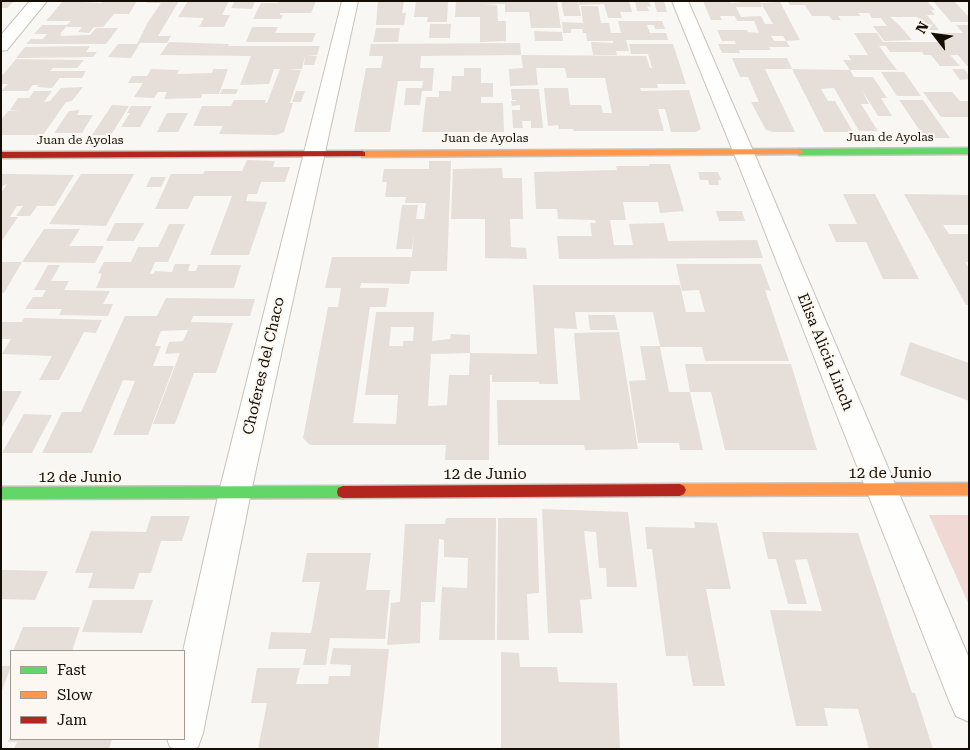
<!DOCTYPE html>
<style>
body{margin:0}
#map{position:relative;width:970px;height:750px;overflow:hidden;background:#f9f7f4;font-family:"Roboto Serif",serif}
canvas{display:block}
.frame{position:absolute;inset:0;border:2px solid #140d03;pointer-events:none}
.legend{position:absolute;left:10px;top:650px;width:175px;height:90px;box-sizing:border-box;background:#fcf8f1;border:1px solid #9f9a92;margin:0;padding:6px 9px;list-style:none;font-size:15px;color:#140d03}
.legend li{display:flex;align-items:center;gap:10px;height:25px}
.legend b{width:25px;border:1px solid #9f9a92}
.north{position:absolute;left:910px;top:10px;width:50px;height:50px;-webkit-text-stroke:4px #fcf8f1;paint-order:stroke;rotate:300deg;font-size:14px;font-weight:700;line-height:20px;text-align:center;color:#140d03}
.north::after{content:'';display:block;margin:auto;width:18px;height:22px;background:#140d03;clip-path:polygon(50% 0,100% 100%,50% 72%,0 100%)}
</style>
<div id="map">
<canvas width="970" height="750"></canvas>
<div class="frame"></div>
<ul class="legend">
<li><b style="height:6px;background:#63d668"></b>Fast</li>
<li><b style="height:6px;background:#ff974d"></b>Slow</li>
<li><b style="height:6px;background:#b3261e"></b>Jam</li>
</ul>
<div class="north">N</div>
</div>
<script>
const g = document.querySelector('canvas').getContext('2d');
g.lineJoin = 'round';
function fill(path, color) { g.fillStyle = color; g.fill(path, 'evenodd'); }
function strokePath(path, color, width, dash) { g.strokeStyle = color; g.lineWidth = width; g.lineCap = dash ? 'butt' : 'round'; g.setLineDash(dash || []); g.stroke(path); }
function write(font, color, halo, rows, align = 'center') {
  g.font = font + ' "Roboto Serif",serif'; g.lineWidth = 4; g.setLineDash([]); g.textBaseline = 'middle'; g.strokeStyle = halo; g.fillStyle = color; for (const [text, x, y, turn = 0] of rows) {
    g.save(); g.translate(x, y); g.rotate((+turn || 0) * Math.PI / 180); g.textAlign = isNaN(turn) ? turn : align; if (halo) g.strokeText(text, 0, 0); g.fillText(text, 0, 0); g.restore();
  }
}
fill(new Path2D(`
 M 929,515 L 969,515 L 969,605 Z`), '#f0d8d4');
fill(new Path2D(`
 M 1,1 L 14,1 L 7,8 L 1,8 Z
 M 63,1 L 101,3 L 102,1 L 137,1 L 129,14 L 114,14 L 103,27 L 94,27 L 89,33 L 78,32 L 82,27 L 66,27 L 60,34 L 62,34 L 60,36 L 90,35 L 96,28 L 118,28 L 106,44 L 26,44 L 31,39 L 43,39 L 47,34 L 34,34 L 42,25 L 67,25 L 71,21 L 46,21 Z
 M 147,1 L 179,1 L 158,36 L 171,36 L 167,43 L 140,43 L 131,58 L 108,57 L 118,44 L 137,44 L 148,22 L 161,3 L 147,3 Z
 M 188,1 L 229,1 L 222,15 L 230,15 L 224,27 L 199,27 L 204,18 L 178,17 Z
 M 235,1 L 255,1 L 252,9 L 231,8 Z
 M 279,1 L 316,1 L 311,13 L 280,13 L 280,15 L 283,15 L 281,19 L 253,19 L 261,3 L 278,3 Z
 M 378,1 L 404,1 L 402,13 L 406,13 L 404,25 L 376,25 Z
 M 416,1 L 448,1 L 447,22 L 427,22 L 428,17 L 414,17 Z
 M 456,1 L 557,1 L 561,28 L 531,28 L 529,12 L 505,12 L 505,4 L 481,4 L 497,5 L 498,21 L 506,21 L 506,41 L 480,42 L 480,17 L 455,17 Z
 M 561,1 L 578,1 L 581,16 L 564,16 Z
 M 579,1 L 629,1 L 632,12 L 620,12 L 622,18 L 608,18 L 604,4 L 579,5 Z
 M 635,1 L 649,1 L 651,7 L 647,6 L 649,11 L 637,11 Z
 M 654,1 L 664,1 L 667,12 L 657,12 Z
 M 703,1 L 730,1 L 731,3 L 760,1 L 762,7 L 736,7 L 741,17 L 761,16 L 765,24 L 773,24 L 761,3 L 780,2 L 800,40 L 786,41 L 790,47 L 769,47 L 771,50 L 739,50 L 740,53 L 722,53 L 718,44 L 736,44 L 735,41 L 722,41 L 717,30 L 747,30 L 748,32 L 759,33 L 754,21 L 737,21 L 735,16 L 720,16 L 722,20 L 711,20 ZM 771,36 L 783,36 L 786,41 L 774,41 Z
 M 787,1 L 927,1 L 935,10 L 931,10 L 935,15 L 927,15 L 939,30 L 928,30 L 917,17 L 890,17 L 900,26 L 912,40 L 884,41 L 873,26 L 887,26 L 881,18 L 872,18 L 869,13 L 858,13 L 861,16 L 838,16 L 841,20 L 832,20 L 829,16 L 812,16 L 805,5 L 790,5 Z
 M 933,1 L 954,1 L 969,17 L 969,22 L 951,22 Z
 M 581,6 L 598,6 L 601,23 L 609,23 L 611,33 L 621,33 L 618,21 L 662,21 L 665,29 L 655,29 L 654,25 L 647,25 L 650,33 L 666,33 L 668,40 L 626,40 L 629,51 L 616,51 L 617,55 L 593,55 L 591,42 L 613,43 L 613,41 L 587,41 L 586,33 L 583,33 L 582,29 L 571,29 L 571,33 L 563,33 L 562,22 L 583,23 Z
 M 430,24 L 451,24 L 450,38 L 429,38 Z
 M 956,25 L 969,25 L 969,66 L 967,66 L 958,55 L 950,55 L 960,66 L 940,66 L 931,55 L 924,55 L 922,52 L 890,52 L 886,46 L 879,46 L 897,70 L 850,70 L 854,77 L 873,77 L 887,98 L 881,98 L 892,116 L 878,116 L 862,90 L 869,104 L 861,104 L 878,131 L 859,131 L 834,88 L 821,89 L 828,101 L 835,101 L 853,132 L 824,132 L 792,69 L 850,70 L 843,60 L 851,60 L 848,55 L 868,55 L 854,33 L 877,33 L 883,42 L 938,42 L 931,33 L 963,33 Z
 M 252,27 L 278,27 L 275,33 L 316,33 L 312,42 L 246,42 Z
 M 376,28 L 400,28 L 398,42 L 373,42 Z
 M 534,31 L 562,32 L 563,41 L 535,41 Z
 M 169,42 L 229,44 L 228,46 L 320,46 L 317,55 L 307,56 L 317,56 L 314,65 L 304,65 L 305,56 L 302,69 L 287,69 L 301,70 L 290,103 L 293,103 L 284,132 L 277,135 L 219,134 L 223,126 L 193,126 L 202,106 L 231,106 L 234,100 L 266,100 L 265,103 L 267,103 L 280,69 L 274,69 L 269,84 L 240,85 L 251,56 L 160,55 Z
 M 520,43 L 521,55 L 421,56 L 420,68 L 434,68 L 432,91 L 422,91 L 420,105 L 404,105 L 406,88 L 422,88 L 423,81 L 398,81 L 390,132 L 354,132 L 366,68 L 381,68 L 383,56 L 369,56 L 371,44 Z
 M 629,44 L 673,44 L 686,84 L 657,84 L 658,88 L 640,88 L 641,91 L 689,90 L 701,129 L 696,132 L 671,132 L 665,109 L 658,109 L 664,131 L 574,131 L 573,129 L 559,129 L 558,125 L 548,126 L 544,88 L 568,88 L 570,105 L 601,105 L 603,113 L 612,113 L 605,78 L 567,78 L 565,68 L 536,68 L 538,85 L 510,86 L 509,69 L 523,68 L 521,55 L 646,56 L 650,68 L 652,68 L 648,54 L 631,54 Z
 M 90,46 L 86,52 L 97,52 L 93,57 L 16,58 L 25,47 Z
 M 732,58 L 787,58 L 792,69 L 765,69 L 795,132 L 773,132 L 766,130 L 751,102 L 759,102 L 748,77 L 740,77 Z
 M 16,59 L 84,60 L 77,68 L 53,68 L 50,71 L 86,71 L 82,78 L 60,78 L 52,88 L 37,87 L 39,85 L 33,85 L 28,91 L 1,91 L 8,84 L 1,84 L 1,77 Z
 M 464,68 L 481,68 L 481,83 L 493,83 L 493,97 L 481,97 L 481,103 L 503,103 L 504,132 L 422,132 L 426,97 L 439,97 L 439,91 L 451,91 L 452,76 L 464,76 Z
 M 151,69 L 179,70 L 177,74 L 212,73 L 213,69 L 228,69 L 219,94 L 202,94 L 201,98 L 164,99 L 167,92 L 158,92 L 154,98 L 134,97 L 143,83 L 128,83 L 132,76 L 147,76 Z
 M 952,69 L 964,69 L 969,75 L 969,79 L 960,80 Z
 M 881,72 L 904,72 L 921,96 L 897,96 Z
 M 83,87 L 72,101 L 66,102 L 43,135 L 1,135 L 1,120 L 8,111 L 20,110 L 10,110 L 18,98 L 29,98 L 34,91 L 52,91 L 44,102 L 50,101 L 61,88 Z
 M 222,89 L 238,89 L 236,94 L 220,94 Z
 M 511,89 L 539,89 L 543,128 L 531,128 L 531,121 L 522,121 L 523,128 L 513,128 L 512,110 L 520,110 L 520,105 L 512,106 L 511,101 L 516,101 L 516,100 L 512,100 Z
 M 296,91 L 305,91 L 301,102 L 292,102 Z
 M 923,92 L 952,92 L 960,101 L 969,101 L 969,117 L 941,117 Z
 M 899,100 L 923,100 L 950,138 L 925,138 Z
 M 112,105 L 129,106 L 111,135 L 92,135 Z
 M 131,106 L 152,106 L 140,127 L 121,127 L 130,113 L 127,113 Z
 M 80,110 L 77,115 L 93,115 L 82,133 L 54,133 L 69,111 Z
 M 167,113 L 188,113 L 178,132 L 157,132 Z
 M 247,160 L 275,161 L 273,167 L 290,167 L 285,182 L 261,182 L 257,194 L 248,194 L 246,201 L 267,202 L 249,255 L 210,255 L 232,196 L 194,196 L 188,209 L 155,209 L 171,174 L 203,174 L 205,171 L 242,171 Z
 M 429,161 L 451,161 L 447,271 L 411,271 L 409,284 L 361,283 L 360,288 L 389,288 L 386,307 L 370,307 L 353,423 L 396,424 L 398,395 L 365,395 L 376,312 L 434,312 L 432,341 L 450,339 L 451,334 L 470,335 L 470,353 L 431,354 L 428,406 L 447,405 L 449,375 L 469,375 L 470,353 L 537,354 L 533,285 L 680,285 L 686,312 L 705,312 L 699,290 L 682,291 L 676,264 L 761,264 L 771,291 L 765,290 L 789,361 L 705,361 L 702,347 L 660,347 L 669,392 L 690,392 L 685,364 L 791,364 L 817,450 L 725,450 L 711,392 L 690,392 L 703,450 L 680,450 L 679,443 L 638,443 L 629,381 L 646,380 L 640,346 L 660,346 L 653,312 L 575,312 L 577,329 L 554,328 L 558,384 L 539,384 L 539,382 L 492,382 L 492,375 L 490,375 L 489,460 L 445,460 L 446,445 L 310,445 L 303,438 L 328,307 L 338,307 L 341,288 L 325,288 L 332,257 L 412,257 L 414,233 L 412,249 L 396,249 L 402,205 L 418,205 L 416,219 L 424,219 L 426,203 L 405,203 L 406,197 L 385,197 L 387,182 L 382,182 L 384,169 L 429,169 ZM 391,327 L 414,327 L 413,341 L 403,341 L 403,346 L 389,346 Z
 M 649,164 L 670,164 L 684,211 L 660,213 L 658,202 L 623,202 L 626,220 L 610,220 L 614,245 L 633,245 L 629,224 L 664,223 L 668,241 L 757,240 L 763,258 L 559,259 L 557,236 L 592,236 L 590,223 L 596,223 L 595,220 L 558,219 L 557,209 L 536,209 L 534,172 L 617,170 L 616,166 L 649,166 Z
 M 502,168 L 503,178 L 522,178 L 523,219 L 510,219 L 511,247 L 526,248 L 527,259 L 485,258 L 485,219 L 451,219 L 453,169 Z
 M 698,172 L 718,172 L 721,180 L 718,180 L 719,185 L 709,185 L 708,180 L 700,180 Z
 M 1,174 L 12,174 L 74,175 L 55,206 L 37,206 L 30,216 L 16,216 L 23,206 L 17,206 L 10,217 L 18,217 L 1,242 L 1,193 L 7,184 L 4,185 L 1,188 Z
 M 81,174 L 134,174 L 106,226 L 49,224 Z
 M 151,177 L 166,177 L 161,187 L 146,187 Z
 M 843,194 L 875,194 L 919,279 L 883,279 L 866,242 L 836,242 L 828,224 L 857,224 Z
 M 904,194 L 969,195 L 969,225 L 943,225 L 949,234 L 969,234 L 969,262 L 965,262 L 969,268 L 969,305 L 966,305 Z
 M 716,211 L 742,211 L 745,221 L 719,221 Z
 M 115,223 L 144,223 L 134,241 L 106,241 Z
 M 169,224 L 185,224 L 168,262 L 155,262 L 150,274 L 154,274 L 155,271 L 172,272 L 175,264 L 190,264 L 188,271 L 196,271 L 198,265 L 241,265 L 234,288 L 96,288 L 102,274 L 98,273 L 104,262 L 131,262 L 138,247 L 158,247 Z
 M 44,229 L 80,229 L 69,246 L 104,246 L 95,263 L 22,262 Z
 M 1,262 L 22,262 L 4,293 L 1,293 Z
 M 48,265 L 60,265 L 51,281 L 69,281 L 64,290 L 110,291 L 103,304 L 113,304 L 108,316 L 59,315 L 62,309 L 25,309 L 33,297 L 42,297 L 46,290 L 34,290 Z
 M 166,298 L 255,299 L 250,316 L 193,316 L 191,322 L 233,323 L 216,373 L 194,373 L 175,424 L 153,424 L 180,353 L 165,354 L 169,342 L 183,341 L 188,330 L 161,331 L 155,346 L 161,346 L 153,366 L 174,366 L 148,435 L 113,435 L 135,381 L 123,380 L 92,453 L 42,453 L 62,412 L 81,412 L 125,316 L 157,316 Z
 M 588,315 L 615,315 L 618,330 L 590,330 Z
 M 24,318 L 72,319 L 102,320 L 96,333 L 84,332 L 59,380 L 39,380 L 52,356 L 2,354 L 11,339 L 1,339 L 1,322 L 22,322 Z
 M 619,332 L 638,449 L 585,450 L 584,445 L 498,445 L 497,400 L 580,400 L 574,333 Z
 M 910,342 L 969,363 L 969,401 L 900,375 Z
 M 1,391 L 22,391 L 1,429 Z
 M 24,414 L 52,415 L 32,453 L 2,453 Z
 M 542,509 L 628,512 L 637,587 L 607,587 L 606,568 L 599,568 L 596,532 L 584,531 L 592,599 L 580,600 L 583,633 L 548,633 Z
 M 151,516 L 190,516 L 182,541 L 161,541 L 151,573 L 139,573 L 134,589 L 88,588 L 93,573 L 75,573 L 91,531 L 146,532 Z
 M 446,518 L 496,518 L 495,640 L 439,640 L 442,587 L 467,588 L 468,558 L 444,557 L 444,540 L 439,539 L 435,602 L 421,602 L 420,643 L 387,645 L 391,603 L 400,602 L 405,524 L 445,524 Z
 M 498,518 L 537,518 L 539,593 L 527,594 L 529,640 L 497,640 Z
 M 694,522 L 717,523 L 731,589 L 706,589 L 725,686 L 693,686 L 686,647 L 687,656 L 666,656 L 652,549 L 647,549 L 645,527 L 695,528 Z
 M 762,532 L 858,533 L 912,693 L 915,693 L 933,749 L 869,749 L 858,709 L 824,708 L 828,726 L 796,726 L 770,610 L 822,611 L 807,559 L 795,560 L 807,604 L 788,604 L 776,559 L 768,559 Z
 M 307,553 L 371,553 L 366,590 L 390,590 L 385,639 L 330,638 L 326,665 L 303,665 L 306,649 L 268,649 L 271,632 L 311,633 L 320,582 L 302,582 Z
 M 1,570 L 10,570 L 48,571 L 35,600 L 1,599 Z
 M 93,600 L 153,600 L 142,633 L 82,632 Z
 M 23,627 L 80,627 L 72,651 L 13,651 Z
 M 333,648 L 389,649 L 378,749 L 258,749 L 267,703 L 251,703 L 257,668 L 300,668 L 296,684 L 328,684 L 329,676 L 350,676 L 351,665 L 330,664 Z
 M 501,652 L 519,653 L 520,667 L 557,667 L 559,682 L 617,683 L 620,749 L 501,749 Z
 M 1,666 L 11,666 L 1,693 Z
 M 11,734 L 11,739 L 112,739 L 109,749 L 14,749 L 17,742 L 8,742 Z`), '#e6ded8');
const street = new Path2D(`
 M 30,1 L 47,1 L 7,50 L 1,51 L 1,35 Z
 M 342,1 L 358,1 L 251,492 L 203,733 L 198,747 C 190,750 178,750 170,747 L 167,739 L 184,739 L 183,651 L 219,492 Z
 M 672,1 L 688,1 L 764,176 L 969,658 L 969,722 L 956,716 L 950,703 L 743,176 Z`);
const fast = new Path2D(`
 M 969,148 L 969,154 L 799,155 L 795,152 L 799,149 Z
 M 343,486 L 348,488 L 349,492 L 348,496 L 343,498 L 1,499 L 1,487 Z`);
const slow = new Path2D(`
 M 799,149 L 803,152 L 802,154 L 362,157 L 358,154 L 362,151 Z
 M 969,483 L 969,495 L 680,496 L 676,494 L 674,490 L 676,486 L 680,484 Z`);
const jam = new Path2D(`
 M 362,151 L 365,152 L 365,156 L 1,158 L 1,152 Z
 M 680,484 L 684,486 L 686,490 L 684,494 L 680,496 L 343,498 L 338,496 L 337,492 L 338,488 L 343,486 Z`);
strokePath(street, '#c8c3bc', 2);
strokePath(fast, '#c8c3bc', 3);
strokePath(slow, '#c8c3bc', 3);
strokePath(jam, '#c8c3bc', 3);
fill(street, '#fefefd');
fill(fast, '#63d668');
fill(slow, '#ff974d');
fill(jam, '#b3261e');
write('12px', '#140d03', '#fcf8f1', [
 ["Juan de Ayolas",890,137],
 ["Juan de Ayolas",485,138],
 ["Juan de Ayolas",80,140]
]);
write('15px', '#140d03', '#fcf8f1', [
 ["Elisa Alicia Linch",825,352,68],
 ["Choferes del Chaco",264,366,-77],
 ["12 de Junio",890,474],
 ["12 de Junio",485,475],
 ["12 de Junio",80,478]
]);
</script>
